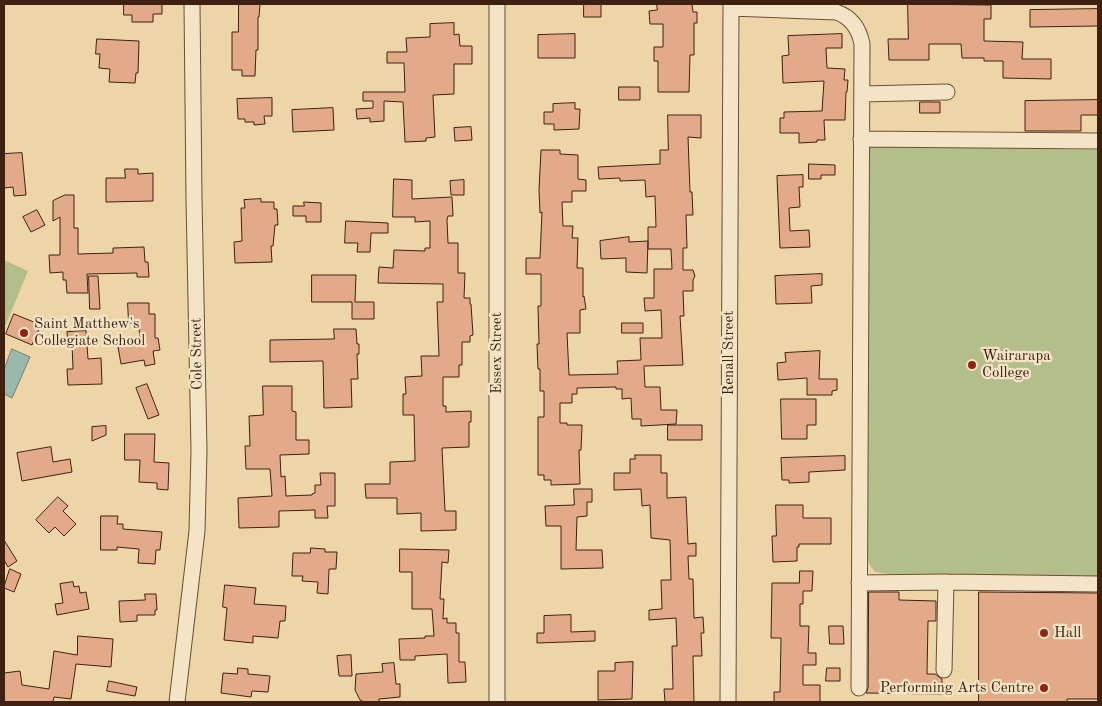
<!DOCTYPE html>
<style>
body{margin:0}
#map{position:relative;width:1102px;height:706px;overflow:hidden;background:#eed5a8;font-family:"Old Standard TT",serif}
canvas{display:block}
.frame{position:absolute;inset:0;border:5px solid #3e2110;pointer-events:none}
</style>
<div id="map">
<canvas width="1102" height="706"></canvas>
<div class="frame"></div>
</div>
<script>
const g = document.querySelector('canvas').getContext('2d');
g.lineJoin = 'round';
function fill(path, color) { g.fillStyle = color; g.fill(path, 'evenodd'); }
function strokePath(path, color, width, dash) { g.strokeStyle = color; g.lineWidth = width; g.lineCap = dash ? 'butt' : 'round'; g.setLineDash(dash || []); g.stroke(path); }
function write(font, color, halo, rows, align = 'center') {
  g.font = font + ' "Old Standard TT",serif'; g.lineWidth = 4.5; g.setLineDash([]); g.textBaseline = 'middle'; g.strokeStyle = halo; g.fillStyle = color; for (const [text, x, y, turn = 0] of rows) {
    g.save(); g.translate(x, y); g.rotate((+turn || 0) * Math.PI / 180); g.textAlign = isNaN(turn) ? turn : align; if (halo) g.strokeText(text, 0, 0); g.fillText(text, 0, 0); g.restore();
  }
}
fill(new Path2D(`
 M 866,146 L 1098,150 L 1098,576 L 889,574 L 875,572 L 869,564 L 866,552 Z
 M 4,260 L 28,271 L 4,329 Z`), '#b4be8b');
const water = new Path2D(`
 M 12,349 L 30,357 L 12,398 L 4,394 L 4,370 Z`);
fill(water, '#99b8ac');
strokePath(water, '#757c6e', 1);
const building = new Path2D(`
 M 124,4 L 162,4 L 162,14 L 153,14 L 153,22 L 132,22 L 132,15 L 124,15 Z
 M 239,4 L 260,4 L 259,17 L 258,17 L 258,50 L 256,50 L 255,76 L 242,76 L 242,70 L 232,70 L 232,32 L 238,32 Z
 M 584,4 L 601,4 L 601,17 L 584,17 Z
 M 657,4 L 692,4 L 693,12 L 697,12 L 697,23 L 694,23 L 694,55 L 690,55 L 689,92 L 658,92 L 658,61 L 654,61 L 654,47 L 663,47 L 663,24 L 650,24 L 649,11 L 657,10 Z
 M 908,4 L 991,5 L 991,19 L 984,19 L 984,41 L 1023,42 L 1022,59 L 1051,59 L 1051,79 L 1003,78 L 1003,61 L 984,61 L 984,58 L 962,58 L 961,44 L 929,44 L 929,60 L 889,60 L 888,39 L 908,39 Z
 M 1098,9 L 1098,26 L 1030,27 L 1030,10 Z
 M 454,23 L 454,35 L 459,34 L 460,46 L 472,46 L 472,64 L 454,64 L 454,94 L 433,95 L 435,137 L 426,138 L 426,141 L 405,142 L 403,102 L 384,101 L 384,121 L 370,122 L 370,118 L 357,119 L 356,109 L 373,108 L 373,101 L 363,101 L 363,92 L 405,92 L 404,63 L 387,63 L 387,52 L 407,52 L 406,38 L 430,37 L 430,24 Z
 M 575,34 L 575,58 L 538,58 L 538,35 Z
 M 842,34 L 842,48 L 826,48 L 827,68 L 845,69 L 844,80 L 848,80 L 847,92 L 846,92 L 845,120 L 824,120 L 825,140 L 817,140 L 817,142 L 799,143 L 799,133 L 780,133 L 780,118 L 784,118 L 784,112 L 822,111 L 824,81 L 783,83 L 782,56 L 789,55 L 788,36 Z
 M 97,39 L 139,41 L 138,73 L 136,73 L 135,83 L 109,82 L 110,69 L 99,68 L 100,54 L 96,54 Z
 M 619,87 L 640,87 L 640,100 L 619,100 Z
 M 272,98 L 272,116 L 264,116 L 265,124 L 254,125 L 254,122 L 245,122 L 245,119 L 238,119 L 237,99 Z
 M 1098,100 L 1098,115 L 1081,115 L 1081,131 L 1025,131 L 1025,101 Z
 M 920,102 L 940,102 L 940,113 L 920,113 Z
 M 575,103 L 575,109 L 580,109 L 579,129 L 554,130 L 554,124 L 544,124 L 544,112 L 553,112 L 553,104 Z
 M 333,108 L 334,130 L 293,132 L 292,110 Z
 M 668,115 L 701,115 L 701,138 L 688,137 L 690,192 L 692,192 L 693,215 L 686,215 L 687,248 L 683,248 L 683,270 L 693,270 L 695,276 L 693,280 L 693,291 L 683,291 L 684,316 L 680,316 L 683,365 L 644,366 L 645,387 L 660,387 L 661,410 L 677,410 L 676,424 L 641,426 L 641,419 L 632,419 L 631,398 L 622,399 L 622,389 L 616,389 L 616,387 L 577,388 L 577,394 L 572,394 L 572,403 L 560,403 L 560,423 L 567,423 L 567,425 L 582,425 L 581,450 L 579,450 L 580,484 L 551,485 L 551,480 L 544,480 L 544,475 L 538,475 L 538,417 L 544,417 L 544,391 L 540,391 L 540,369 L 538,369 L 537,344 L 539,344 L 538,306 L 541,306 L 541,274 L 526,274 L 526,258 L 540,258 L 542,212 L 540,213 L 539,190 L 541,150 L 560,150 L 560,154 L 578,155 L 578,179 L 586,180 L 586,191 L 572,191 L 572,202 L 562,202 L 563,226 L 573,226 L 572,238 L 578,238 L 577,268 L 583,268 L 583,297 L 584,296 L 586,309 L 580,310 L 580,333 L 567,333 L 569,375 L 618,374 L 617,361 L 641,360 L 640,338 L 662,338 L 661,310 L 645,311 L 644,298 L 654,298 L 654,269 L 672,269 L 671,249 L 648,249 L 648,227 L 656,227 L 655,196 L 646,197 L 645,180 L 620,181 L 620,178 L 599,179 L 598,167 L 660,164 L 660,150 L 668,150 Z
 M 471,127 L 472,140 L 455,141 L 454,128 Z
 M 22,153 L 26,195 L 14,196 L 13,187 L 4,188 L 4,154 Z
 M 809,164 L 835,165 L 835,175 L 821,175 L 821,179 L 809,179 Z
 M 125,169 L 138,169 L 138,174 L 153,173 L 153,201 L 106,202 L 106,178 L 125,178 Z
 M 803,175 L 803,187 L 799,187 L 800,207 L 789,208 L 790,231 L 809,230 L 810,247 L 780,248 L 777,176 Z
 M 394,179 L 412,180 L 412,199 L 452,197 L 453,216 L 448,216 L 447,220 L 448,243 L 458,243 L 458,273 L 465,273 L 464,298 L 470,298 L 470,304 L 471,304 L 473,335 L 470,336 L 470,342 L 462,342 L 462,365 L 459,365 L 459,377 L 443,377 L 443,406 L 446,406 L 446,412 L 471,411 L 471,422 L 469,422 L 469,447 L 442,448 L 445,511 L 456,511 L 456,530 L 421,531 L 421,513 L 397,514 L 397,498 L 366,498 L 365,484 L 390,484 L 390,462 L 415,461 L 414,415 L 403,415 L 403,394 L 406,394 L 405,377 L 422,376 L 421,356 L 439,356 L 437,302 L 443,302 L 443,284 L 378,283 L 379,267 L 393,268 L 394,250 L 425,251 L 425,248 L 430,248 L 430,221 L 415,222 L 415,217 L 393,217 Z
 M 464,180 L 464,195 L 451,195 L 450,181 Z
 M 65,195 L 74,195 L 74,228 L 78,228 L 78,254 L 113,253 L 113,248 L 144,247 L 145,262 L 148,262 L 149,277 L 137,277 L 137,273 L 87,274 L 88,293 L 67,293 L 66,280 L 63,280 L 63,272 L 50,273 L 49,255 L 60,255 L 60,217 L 53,221 L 53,201 Z
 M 261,199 L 261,202 L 274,202 L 274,209 L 277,209 L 278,225 L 275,225 L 273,246 L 271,246 L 272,262 L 235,263 L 234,242 L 242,241 L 241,208 L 245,208 L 244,200 Z
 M 304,202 L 321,203 L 321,222 L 306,222 L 306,216 L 293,216 L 293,206 L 304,206 Z
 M 37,210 L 45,225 L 31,232 L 23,217 Z
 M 346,221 L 388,223 L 388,233 L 371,233 L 370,252 L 357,252 L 358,243 L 345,243 Z
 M 629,237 L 629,242 L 648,241 L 647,273 L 626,272 L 626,258 L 601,259 L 600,241 Z
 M 822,274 L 822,285 L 811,286 L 812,303 L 776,304 L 775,276 Z
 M 312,275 L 356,275 L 355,302 L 374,302 L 374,319 L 352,319 L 352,302 L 312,302 Z
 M 89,276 L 98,276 L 100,309 L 90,309 Z
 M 128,303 L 149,303 L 149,314 L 155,314 L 155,338 L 158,338 L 160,350 L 153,351 L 155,364 L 145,366 L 144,360 L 121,364 L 118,347 L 141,343 L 138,323 L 129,323 Z
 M 14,314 L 41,325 L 32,345 L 6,334 Z
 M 622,323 L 643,323 L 643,333 L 622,333 Z
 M 334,329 L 356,329 L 357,344 L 359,344 L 359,354 L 357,354 L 358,379 L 351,379 L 352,407 L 324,408 L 323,361 L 270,362 L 270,340 L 334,339 Z
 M 86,331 L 88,359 L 101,358 L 102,384 L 68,385 L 67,369 L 73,369 L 72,344 L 68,344 L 67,332 Z
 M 820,351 L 819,379 L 837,379 L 837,390 L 832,391 L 832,395 L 807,395 L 807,378 L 778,380 L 777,363 L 786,362 L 785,353 Z
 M 147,384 L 159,415 L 148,419 L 136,388 Z
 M 263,386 L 292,386 L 292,411 L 296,412 L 296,440 L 309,440 L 309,454 L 280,455 L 281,477 L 285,476 L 286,496 L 312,495 L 312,494 L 315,493 L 315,485 L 321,485 L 320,473 L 335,473 L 335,506 L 327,506 L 328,518 L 315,518 L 315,510 L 279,511 L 279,527 L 239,528 L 238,498 L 272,496 L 270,469 L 246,469 L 245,446 L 250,446 L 249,416 L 263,415 Z
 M 781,399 L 816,399 L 816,425 L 807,425 L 807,439 L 782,439 Z
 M 668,425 L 702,425 L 702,440 L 668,440 Z
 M 106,426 L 106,435 L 92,441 L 92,427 Z
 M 125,434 L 155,434 L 154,462 L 169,463 L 168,490 L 157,489 L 157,483 L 139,482 L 140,460 L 125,460 Z
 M 51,447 L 53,462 L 70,459 L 72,472 L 22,481 L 17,453 Z
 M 635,455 L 661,455 L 661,473 L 667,473 L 667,498 L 686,497 L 688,544 L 696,543 L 696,556 L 688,556 L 689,579 L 693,579 L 694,618 L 703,617 L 704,633 L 701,633 L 702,656 L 693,656 L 694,702 L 665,702 L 664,689 L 673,689 L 672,646 L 677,646 L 676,618 L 649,620 L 649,610 L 662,609 L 661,580 L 671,580 L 670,540 L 651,538 L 650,505 L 642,506 L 641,489 L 614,490 L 614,473 L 630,473 L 630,459 L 635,459 Z
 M 845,456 L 845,470 L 809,472 L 809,482 L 789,483 L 789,480 L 782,480 L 781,458 Z
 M 574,489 L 592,489 L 592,502 L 587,502 L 587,516 L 577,517 L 576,550 L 602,550 L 603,568 L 561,569 L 561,526 L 546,526 L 545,506 L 574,505 Z
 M 58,497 L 68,506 L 63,511 L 76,524 L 64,536 L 55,527 L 49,533 L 36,520 Z
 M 776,505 L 803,505 L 803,518 L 831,518 L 831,544 L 799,544 L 799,547 L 797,547 L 797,561 L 773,562 L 772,536 L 776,536 Z
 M 101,516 L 118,516 L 117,524 L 123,524 L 123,529 L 162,532 L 160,550 L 156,550 L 155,564 L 138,563 L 139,549 L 117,547 L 117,550 L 101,550 Z
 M 4,540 L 17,561 L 8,567 L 4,560 Z
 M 311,548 L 325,549 L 325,552 L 337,552 L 336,569 L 329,569 L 328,594 L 317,593 L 318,582 L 302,581 L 303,576 L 292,576 L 293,553 L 310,553 Z
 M 400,549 L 449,550 L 448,563 L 442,562 L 440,599 L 444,599 L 443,619 L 447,618 L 447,623 L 456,623 L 456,633 L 459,633 L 459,662 L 465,662 L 466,682 L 448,683 L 447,654 L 415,656 L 415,660 L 400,660 L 399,639 L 425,638 L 425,636 L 434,636 L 432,609 L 412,609 L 412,572 L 400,572 Z
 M 10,569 L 21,574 L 14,592 L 4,588 Z
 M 800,571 L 813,571 L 812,591 L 803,591 L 803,604 L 800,604 L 800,626 L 809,626 L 808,653 L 816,653 L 816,665 L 803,665 L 803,685 L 820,685 L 820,702 L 774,702 L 774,692 L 780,692 L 781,638 L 771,638 L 772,583 L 799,583 Z
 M 73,582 L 74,587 L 79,586 L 80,593 L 86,592 L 89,609 L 57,615 L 55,604 L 63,603 L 60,584 Z
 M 225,585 L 256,588 L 254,604 L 286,606 L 285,621 L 280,621 L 278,638 L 253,636 L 253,643 L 224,640 L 227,608 L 223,607 Z
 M 869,592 L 899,592 L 899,600 L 936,601 L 936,621 L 928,621 L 927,674 L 935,674 L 942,679 L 942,694 L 866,693 L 868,688 Z
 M 979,592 L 1098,593 L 1098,699 L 1067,699 L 1067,702 L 979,702 Z
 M 145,594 L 156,594 L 157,610 L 155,610 L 155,615 L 137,615 L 137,621 L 120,622 L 119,601 L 145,600 Z
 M 571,615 L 571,632 L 595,631 L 595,641 L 537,643 L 537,633 L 544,633 L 544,616 Z
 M 829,626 L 843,626 L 844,644 L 830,644 Z
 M 78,636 L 113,639 L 111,667 L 76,664 L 71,699 L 54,697 L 53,702 L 4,702 L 4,673 L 20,671 L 22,685 L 49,689 L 54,651 L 77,655 Z
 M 351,655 L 352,676 L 339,676 L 337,656 Z
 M 633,662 L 632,699 L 598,700 L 598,671 L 615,671 L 615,663 Z
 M 394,663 L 396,684 L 400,684 L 400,697 L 379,699 L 379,702 L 364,702 L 360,700 L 355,690 L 356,674 L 383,672 L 382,664 Z
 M 238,668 L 248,669 L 248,674 L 270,676 L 268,692 L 252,691 L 251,697 L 221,693 L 223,673 L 237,674 Z
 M 827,668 L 840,668 L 840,681 L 826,681 Z
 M 109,681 L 137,687 L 135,696 L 107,691 Z`);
fill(building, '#e3aa89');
strokePath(building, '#3e2110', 1);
const minor = new Path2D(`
 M 731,8 L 836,12 C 851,17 859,28 862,44 L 859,688
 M 862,94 L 947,92
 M 861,139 L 1098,141
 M 859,583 L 946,582 L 1098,584
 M 944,670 L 946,582
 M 177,702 L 197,531 L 199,451 L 194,199 L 192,4
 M 497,702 L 497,4
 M 728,702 L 731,4`);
strokePath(minor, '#6a4e36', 17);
strokePath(minor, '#f4e4c6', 15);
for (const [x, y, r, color] of [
 [24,333,5,"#8f2418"],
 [972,365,5,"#8f2418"],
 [1044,633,5,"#8f2418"],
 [1044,688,5,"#8f2418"]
]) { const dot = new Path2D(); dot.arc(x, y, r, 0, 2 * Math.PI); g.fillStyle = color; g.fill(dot); strokePath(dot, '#f4e4c6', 2); }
write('15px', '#3e2110', '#f4e4c6', [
 ["Saint Matthew's",34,324],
 ["Collegiate School",34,341],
 ["Wairarapa",982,356],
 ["College",982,373],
 ["Hall",1054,633],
 ["Performing Arts Centre",1034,688,"right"]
], 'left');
write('15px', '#3e2110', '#f4e4c6', [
 ["Essex Street",497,353,-90],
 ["Renall Street",729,353,-90],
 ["Cole Street",197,354,-91]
]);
</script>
